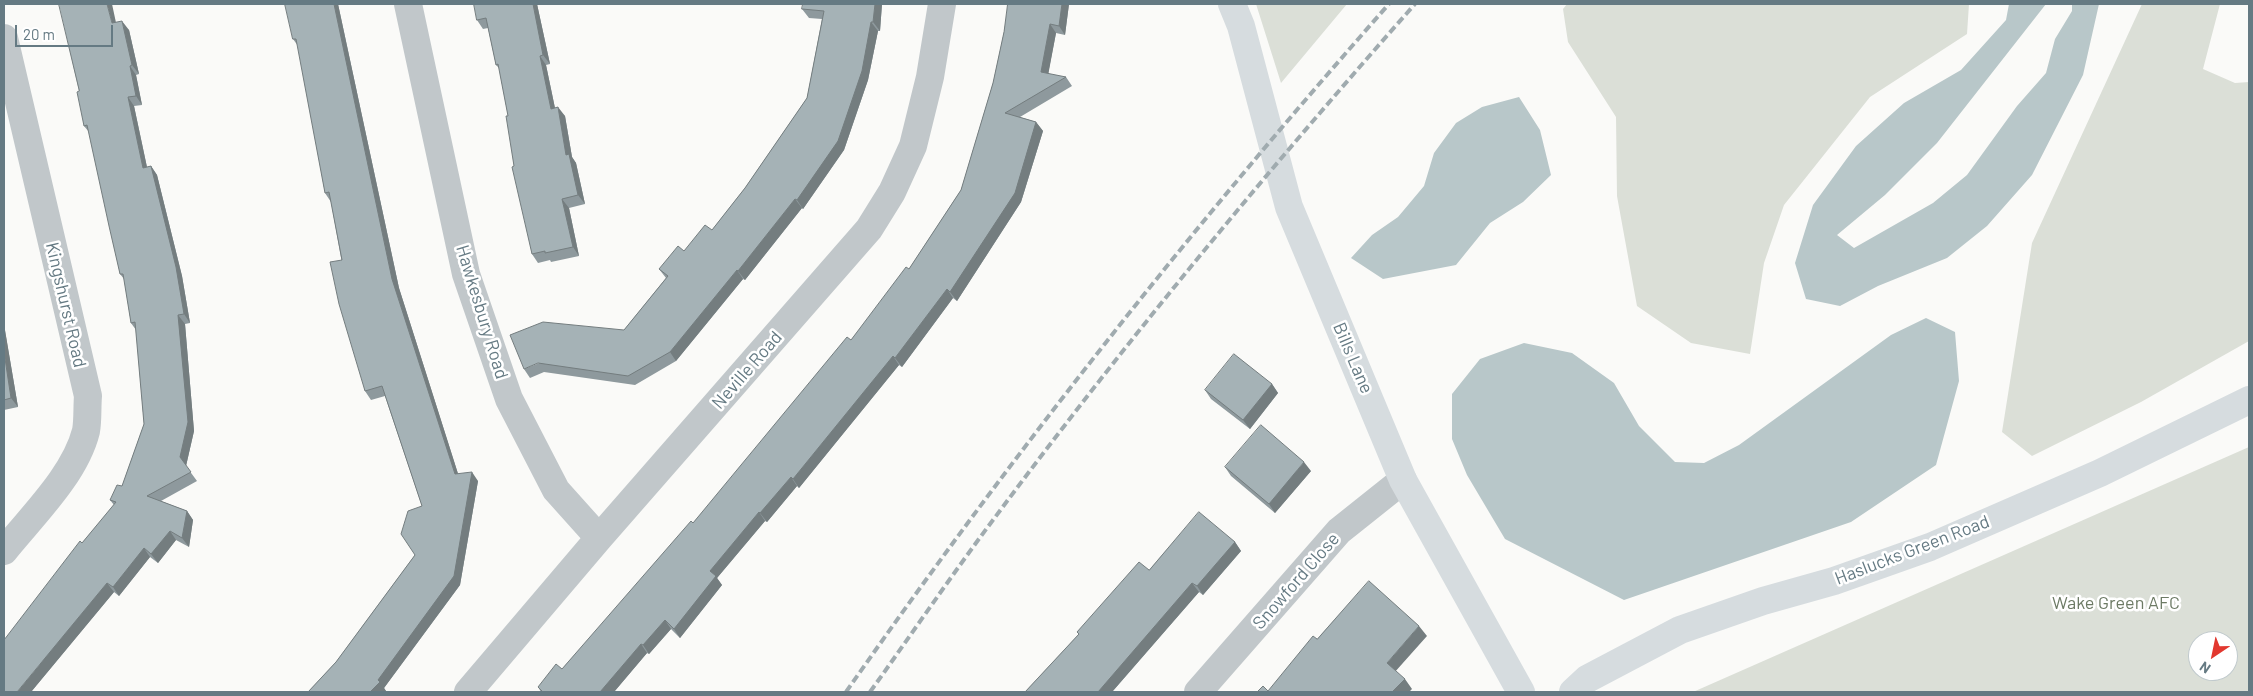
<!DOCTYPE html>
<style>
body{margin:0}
#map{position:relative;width:2253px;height:696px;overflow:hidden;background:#fafaf8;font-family:Barlow,sans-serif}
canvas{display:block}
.frame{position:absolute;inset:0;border:5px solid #657a83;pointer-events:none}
.north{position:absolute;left:2188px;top:631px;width:50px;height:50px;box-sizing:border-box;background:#fff;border:1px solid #c1cacd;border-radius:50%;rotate:214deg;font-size:14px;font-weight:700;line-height:20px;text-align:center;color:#657a83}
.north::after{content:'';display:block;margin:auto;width:18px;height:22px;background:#e2382f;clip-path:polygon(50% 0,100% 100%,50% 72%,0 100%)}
.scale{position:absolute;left:15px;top:25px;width:98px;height:22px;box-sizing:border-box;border:2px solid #657a83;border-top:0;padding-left:6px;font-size:15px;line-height:18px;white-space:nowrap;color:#657a83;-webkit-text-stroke:4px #fff;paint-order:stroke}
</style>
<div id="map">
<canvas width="2253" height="696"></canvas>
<div class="frame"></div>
<div class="north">N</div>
<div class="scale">20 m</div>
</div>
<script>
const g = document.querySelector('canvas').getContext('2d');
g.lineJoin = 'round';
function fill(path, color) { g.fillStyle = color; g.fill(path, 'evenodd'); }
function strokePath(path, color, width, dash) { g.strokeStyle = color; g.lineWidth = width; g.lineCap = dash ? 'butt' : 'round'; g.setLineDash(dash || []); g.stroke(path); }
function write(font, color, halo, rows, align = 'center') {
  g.font = font + ' Barlow,sans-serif'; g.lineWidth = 5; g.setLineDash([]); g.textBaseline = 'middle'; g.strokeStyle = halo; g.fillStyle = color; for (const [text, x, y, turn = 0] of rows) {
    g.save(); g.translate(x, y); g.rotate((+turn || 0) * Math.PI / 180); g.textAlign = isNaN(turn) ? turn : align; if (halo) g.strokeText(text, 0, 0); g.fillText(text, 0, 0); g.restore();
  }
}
fill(new Path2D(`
 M 1256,4 L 1347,4 L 1281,83 Z
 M 1567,4 L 1969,4 L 1967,34 L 1870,97 L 1784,205 L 1764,263 L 1750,354 L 1691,343 L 1637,306 L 1617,196 L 1616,117 L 1568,42 L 1563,9 Z
 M 2142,4 L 2220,4 L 2203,69 L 2235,83 L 2249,82 L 2249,341 L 2141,402 L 2032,456 L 2002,432 L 2032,243 Z
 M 2249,447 L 2249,692 L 1693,692 ZM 2198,641 L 2228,641 L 2228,671 L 2198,671 Z`), '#dbdfd7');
fill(new Path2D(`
 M 2009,4 L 2046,4 L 1937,143 L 1885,195 L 1837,235 L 1854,248 L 1933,203 L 1967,175 L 2017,106 L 2046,73 L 2055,39 L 2072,11 L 2072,4 L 2099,4 L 2083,75 L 2032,175 L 1987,226 L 1947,258 L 1878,286 L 1840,306 L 1806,299 L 1795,263 L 1813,205 L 1856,146 L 1904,103 L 1961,70 L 2006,20 Z
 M 1519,97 L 1540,130 L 1551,175 L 1523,202 L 1490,223 L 1456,265 L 1383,279 L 1351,258 L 1372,235 L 1398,217 L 1424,186 L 1434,153 L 1456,123 L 1482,107 Z
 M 1926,318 L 1955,332 L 1959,381 L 1936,465 L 1851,522 L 1624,600 L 1505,539 L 1467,475 L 1452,439 L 1452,394 L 1480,359 L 1524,343 L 1572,353 L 1614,383 L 1639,426 L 1675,462 L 1704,463 L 1739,445 L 1891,335 Z`), '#b8c7c9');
strokePath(new Path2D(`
 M 408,4 L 466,274 L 509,399 L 556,490 L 599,538
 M 4,38 L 88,396 C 87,407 88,420 86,431 C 75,475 32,516 4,551
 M 468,692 L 599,538 L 869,229 L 892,192 L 913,146 L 930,77 L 942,4
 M 1198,692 L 1339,531 L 1403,480`), '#c1c7ca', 28);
strokePath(new Path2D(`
 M 1232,4 L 1241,26 L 1289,207 L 1403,480 L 1521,692
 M 1573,692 L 1587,679 L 1680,630 L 1763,601 L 1834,581 L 1930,547 L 2100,473 L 2249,400`), '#d6dcdf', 28);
strokePath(new Path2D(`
 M 846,692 C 1013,453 1196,222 1389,4
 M 870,692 C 911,635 951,576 993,520 C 1126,341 1268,170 1415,4`), '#a0abaf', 4, [8, 4]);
fill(new Path2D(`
 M 285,4 L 338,4 L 399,288 L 458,474 L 478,481 L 460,585 L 384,688 L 386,691 L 385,692 L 308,692 L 336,662 L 415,555 L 422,506 L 385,396 L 371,400 L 365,391 L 331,202 L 325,193 L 298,46 L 293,39 Z
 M 474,4 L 537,4 L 550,64 L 546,65 L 555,108 L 565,116 L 572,157 L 576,163 L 585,204 L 569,208 L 579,256 L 551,262 L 550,260 L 538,263 L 532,254 L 514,166 L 508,116 L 499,68 L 496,65 L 488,28 L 483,29 L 477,20 Z
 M 882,4 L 880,31 L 878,31 L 868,80 L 844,150 L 803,209 L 802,208 L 745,280 L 743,279 L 676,361 L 635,385 L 544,372 L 530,378 L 524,369 L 624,330 L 666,278 L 659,269 L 712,230 L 745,188 L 807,98 L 822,19 L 809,18 L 802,9 Z
 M 1008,4 L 1069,4 L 1065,35 L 1056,33 L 1048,74 L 1066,77 L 1072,86 L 1020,117 L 1036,122 L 1043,131 L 1021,202 L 957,301 L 953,298 L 902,367 L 899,365 L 799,488 L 797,486 L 767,522 L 765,521 L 717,578 L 722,585 L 680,638 L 671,629 L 649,654 L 647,653 L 614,692 L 541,692 L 538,687 L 562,669 L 693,523 L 851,340 L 909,269 L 961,190 L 993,83 L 1004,32 Z
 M 116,22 L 129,30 L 139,74 L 136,75 L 142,105 L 134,106 L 147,167 L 151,166 L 157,175 L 182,276 L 190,323 L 185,324 L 194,431 L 186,466 L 197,481 L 161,501 L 187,511 L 193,520 L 189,547 L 176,540 L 158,563 L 150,557 L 119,596 L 114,592 L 31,692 L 82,543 L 114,505 L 110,500 L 122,486 L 144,424 L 136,330 L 131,323 L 124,279 L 120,274 L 89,132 L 84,126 L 79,91 Z
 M 4,325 L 18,407 L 4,410 Z
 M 1272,384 L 1278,393 L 1250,429 L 1211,399 L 1205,390 Z
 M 1225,467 L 1311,471 L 1275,513 L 1231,476 Z
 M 1235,542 L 1241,551 L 1203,595 L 1199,592 L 1112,692 L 1025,692 L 1079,634 L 1077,632 L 1149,570 Z`), '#8e999d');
fill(new Path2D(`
 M 107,4 L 112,4 L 118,32 L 112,23 Z
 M 334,4 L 338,4 L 399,288 L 461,483 L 455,474 L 392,279 Z
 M 533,4 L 537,4 L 550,64 L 543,55 Z
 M 875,4 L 882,4 L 880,31 L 873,22 Z
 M 1062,4 L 1069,4 L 1065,35 L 1059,26 Z
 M 122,21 L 129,30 L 139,74 L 132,65 Z
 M 871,22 L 878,31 L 868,80 L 844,150 L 803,209 L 797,200 Z
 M 1050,24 L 1056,33 L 1047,81 L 1041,72 Z
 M 540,56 L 546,65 L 557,118 L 551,109 Z
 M 130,66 L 136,75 L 142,105 L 136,96 Z
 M 128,97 L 134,106 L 149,177 L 143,168 Z
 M 558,107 L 565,116 L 572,157 L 576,163 L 585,204 L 578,195 L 566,155 Z
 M 1036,122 L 1043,131 L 1021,202 L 957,301 L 950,292 Z
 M 151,166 L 157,175 L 182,276 L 190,323 L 184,314 Z
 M 562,199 L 569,208 L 579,256 L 573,247 Z
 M 795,199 L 802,208 L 745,280 L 738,271 Z
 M 737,270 L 743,279 L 676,361 L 670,352 Z
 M 947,289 L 953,298 L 902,367 L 895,358 Z
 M 178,315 L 185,324 L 194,431 L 186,466 L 180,457 Z
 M 4,325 L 5,330 L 18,407 L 11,398 L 4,352 Z
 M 893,356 L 899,365 L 799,488 L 793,479 Z
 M 1272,384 L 1278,393 L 1250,429 L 1243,420 Z
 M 1304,462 L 1311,471 L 1275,513 L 1269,504 Z
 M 472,472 L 478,481 L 460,585 L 384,688 L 386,691 L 385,692 L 370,692 Z
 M 791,477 L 797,486 L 767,522 L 760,513 Z
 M 187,511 L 193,520 L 189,547 L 182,538 Z
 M 759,512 L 765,521 L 717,578 L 722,585 L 680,638 L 674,629 L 710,571 Z
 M 170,531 L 176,540 L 158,563 L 151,554 Z
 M 1235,542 L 1241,551 L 1203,595 L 1197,586 Z
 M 144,548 L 150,557 L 119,596 L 113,587 Z
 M 107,583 L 114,592 L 31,692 L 17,692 Z
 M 1192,583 L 1199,592 L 1112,692 L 1098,692 Z
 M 665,620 L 671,629 L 649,654 L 643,645 Z
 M 1419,626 L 1427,636 L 1394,673 L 1387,663 Z
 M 641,644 L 647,653 L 614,692 L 600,692 Z
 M 1405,679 L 1412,689 L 1409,692 L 1392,692 Z`), '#747d7f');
const building = new Path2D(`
 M 59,4 L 107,4 L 112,23 L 122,21 L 132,65 L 130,66 L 136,96 L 128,97 L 143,168 L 151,166 L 176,267 L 184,314 L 178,315 L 188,422 L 180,457 L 191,472 L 147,496 L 187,511 L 182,538 L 170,531 L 151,554 L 144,548 L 113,587 L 107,583 L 17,692 L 4,692 L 4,640 L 80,541 L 82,543 L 116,502 L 110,500 L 117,485 L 122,486 L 144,424 L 135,322 L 131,323 L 123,274 L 120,274 L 109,226 L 87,125 L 84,126 L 77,92 L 79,91 Z
 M 285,4 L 334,4 L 392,279 L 455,474 L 472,472 L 454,576 L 378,680 L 380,682 L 370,692 L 308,692 L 336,662 L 415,555 L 401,534 L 408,511 L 422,506 L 382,386 L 365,391 L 339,304 L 330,262 L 342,260 L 329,192 L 325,193 L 296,39 L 293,39 Z
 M 474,4 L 533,4 L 543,55 L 540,56 L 551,109 L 558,107 L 566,155 L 569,154 L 578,195 L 562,199 L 573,247 L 545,253 L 545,251 L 532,254 L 512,167 L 514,166 L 506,116 L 508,116 L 498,64 L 496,65 L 486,18 L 477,20 Z
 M 803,4 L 875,4 L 873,22 L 871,22 L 862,71 L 838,141 L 797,200 L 795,199 L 738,271 L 737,270 L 670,352 L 628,376 L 538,363 L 524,369 L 510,335 L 543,322 L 624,330 L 668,276 L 659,269 L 678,246 L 684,251 L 705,225 L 712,230 L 745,188 L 807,98 L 824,11 L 802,9 Z
 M 1008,4 L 1062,4 L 1059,26 L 1050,24 L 1041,72 L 1066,77 L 1005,113 L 1036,122 L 1015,193 L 950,292 L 947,289 L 895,358 L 893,356 L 793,479 L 791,477 L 760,513 L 759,512 L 710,571 L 716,576 L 674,629 L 665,620 L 643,645 L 641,644 L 600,692 L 543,692 L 538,687 L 556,664 L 562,669 L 691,521 L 693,523 L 847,337 L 851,340 L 906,267 L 909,269 L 961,190 L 993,83 L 1004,32 Z
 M 4,352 L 11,398 L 4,400 Z
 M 1234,354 L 1272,384 L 1243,420 L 1205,390 Z
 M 1261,425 L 1304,462 L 1269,504 L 1225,467 Z
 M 1199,512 L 1235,542 L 1197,586 L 1192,583 L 1098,692 L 1025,692 L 1079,634 L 1077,632 L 1139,562 L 1149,570 Z
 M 1369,581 L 1419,626 L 1387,663 L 1405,679 L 1392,692 L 1257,692 L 1263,686 L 1268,691 L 1313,636 L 1317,639 Z`);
fill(building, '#a5b2b6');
strokePath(building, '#747d7f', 1);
write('18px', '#657a83', '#fff', [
 ["Kingshurst Road",66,305,77],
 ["Hawkesbury Road",482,312,73],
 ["Bills Lane",1353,358,67],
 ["Neville Road",747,370,-49],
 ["Haslucks Green Road",1912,550,-21],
 ["Snowford Close",1296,581,-49]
]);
write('18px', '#6c7a64', '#fff', [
 ["Wake Green AFC",2116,603]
]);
</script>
